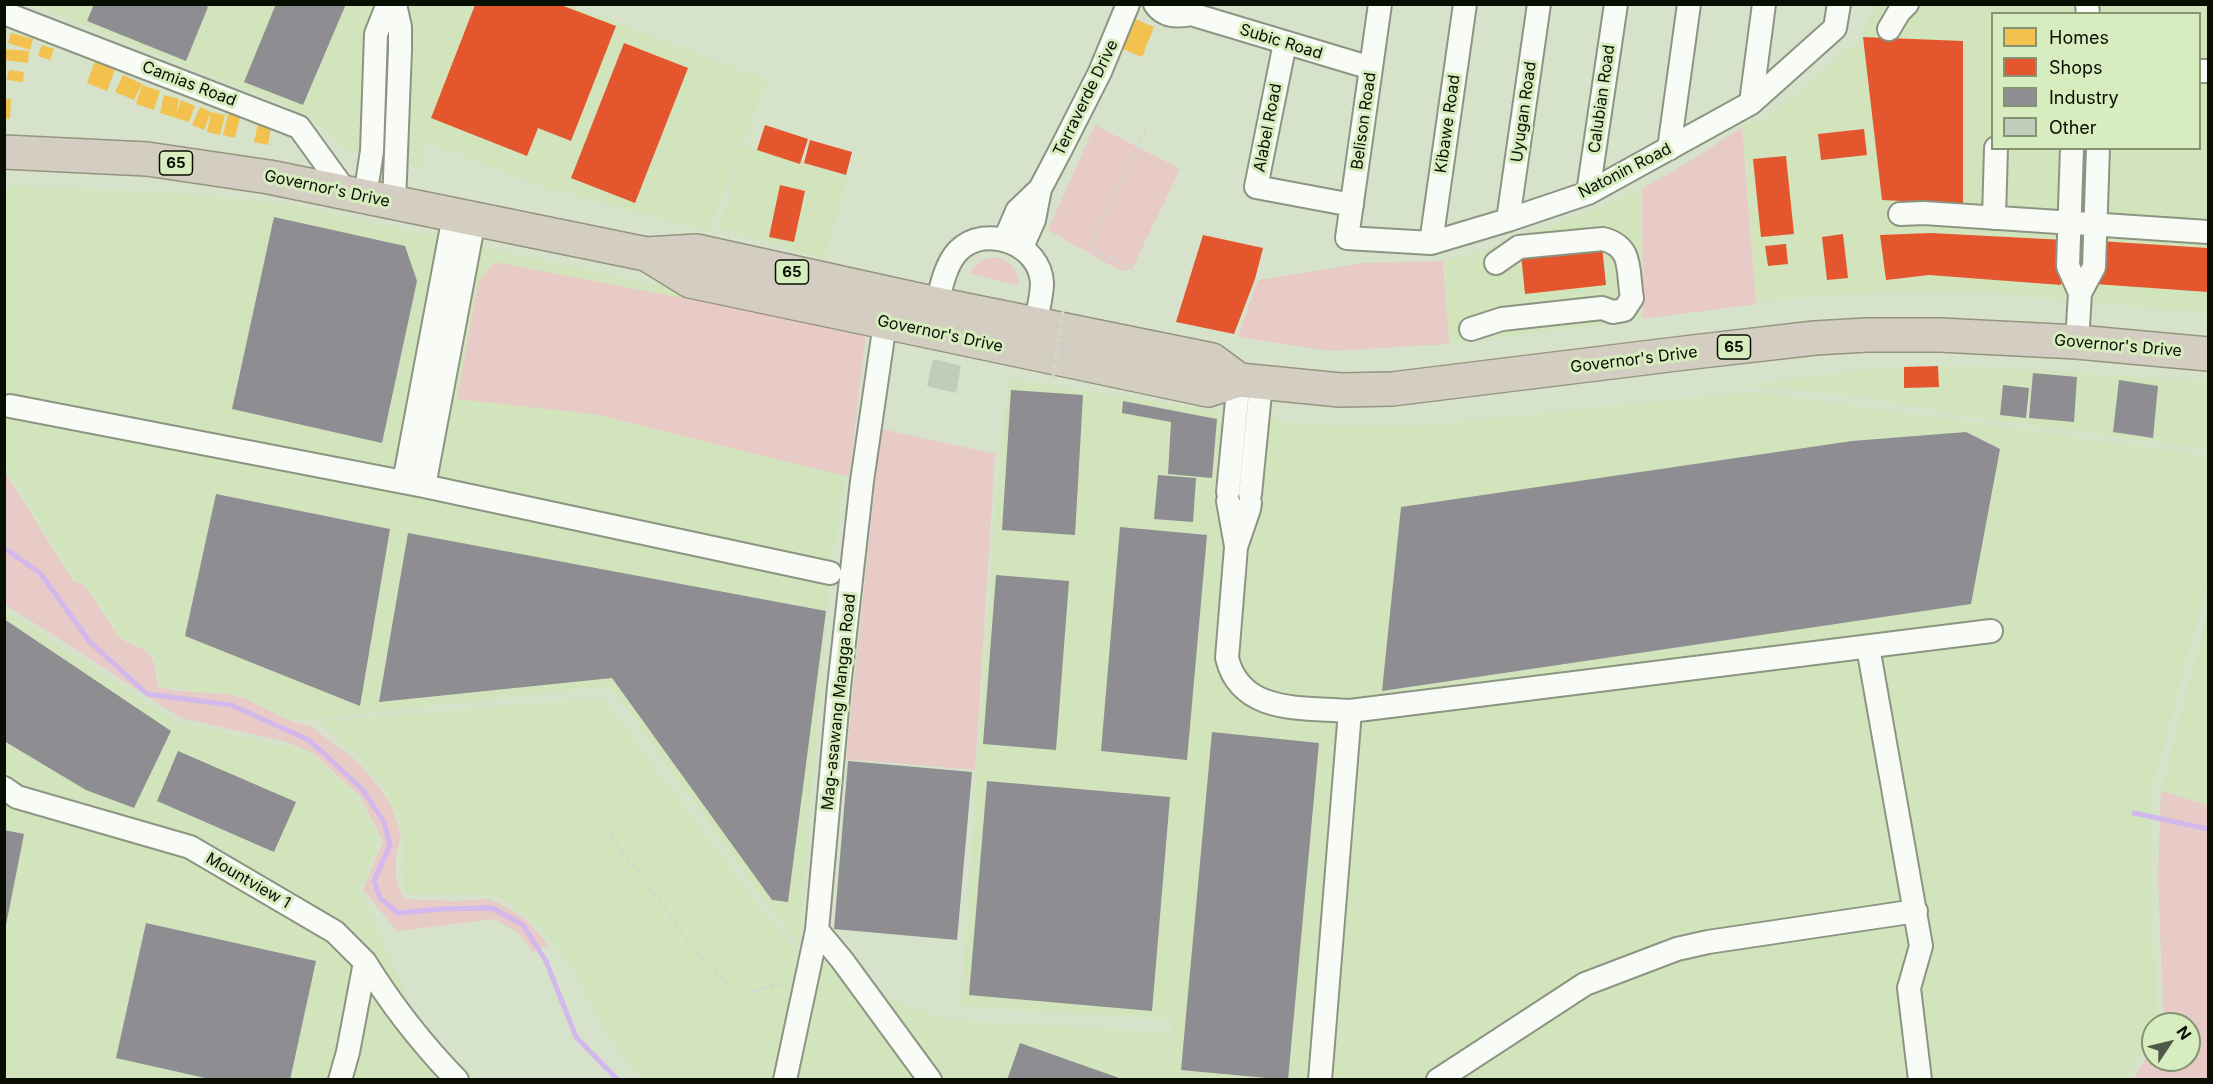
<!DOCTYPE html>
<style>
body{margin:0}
#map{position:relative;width:2213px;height:1084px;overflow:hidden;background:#d6e2ca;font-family:Inter,sans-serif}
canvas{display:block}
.frame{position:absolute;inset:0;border:6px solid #080f02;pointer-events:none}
.legend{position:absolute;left:1991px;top:12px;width:210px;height:138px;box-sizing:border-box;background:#d7ecbf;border:2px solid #849473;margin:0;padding:8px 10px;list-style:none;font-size:18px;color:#080f02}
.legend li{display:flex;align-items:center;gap:12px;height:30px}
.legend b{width:30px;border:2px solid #849473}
.north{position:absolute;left:2141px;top:1012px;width:60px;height:60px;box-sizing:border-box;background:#d7ecbf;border:2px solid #849473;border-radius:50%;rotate:55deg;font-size:16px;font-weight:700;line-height:24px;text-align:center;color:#080f02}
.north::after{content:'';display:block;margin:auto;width:21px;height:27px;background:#505948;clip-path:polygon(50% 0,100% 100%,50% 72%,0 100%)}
</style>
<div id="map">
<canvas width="2213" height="1084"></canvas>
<div class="frame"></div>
<ul class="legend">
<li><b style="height:16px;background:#f2c14e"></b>Homes</li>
<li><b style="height:16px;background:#e4572e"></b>Shops</li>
<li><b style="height:16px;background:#8d8d92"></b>Industry</li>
<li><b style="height:16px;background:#c0cdbb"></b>Other</li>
</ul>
<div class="north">N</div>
</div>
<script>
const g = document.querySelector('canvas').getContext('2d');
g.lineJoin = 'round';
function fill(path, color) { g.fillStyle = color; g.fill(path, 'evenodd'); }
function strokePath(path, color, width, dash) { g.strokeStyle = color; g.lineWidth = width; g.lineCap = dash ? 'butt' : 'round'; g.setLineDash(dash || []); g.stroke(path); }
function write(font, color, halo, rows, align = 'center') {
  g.font = font + ' Inter,sans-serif'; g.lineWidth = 6; g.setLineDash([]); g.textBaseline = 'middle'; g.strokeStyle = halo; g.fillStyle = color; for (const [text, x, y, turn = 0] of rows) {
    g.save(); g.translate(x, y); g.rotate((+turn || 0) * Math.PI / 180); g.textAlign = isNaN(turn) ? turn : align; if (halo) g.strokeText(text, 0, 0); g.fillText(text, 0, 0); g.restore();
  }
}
fill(new Path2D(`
 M 35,5 L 422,5 L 423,166 L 345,150 L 308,115 Z
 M 423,5 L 569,5 L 767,80 L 709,231 L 560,191 L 611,62 L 558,192 L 424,141 Z
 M 1874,5 L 2208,5 L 2208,313 L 1981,292 L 1891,291 L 1880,209 L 1890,292 L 1756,300 L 1744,124 L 1766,120 L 1859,40 ZM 1992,14 L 2200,14 L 2200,148 L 1992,148 Z
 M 743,146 L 848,177 L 824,259 L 719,228 Z
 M 4,186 L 178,193 L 293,205 L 867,332 L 830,573 L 799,948 L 610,686 L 293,721 L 238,694 L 200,692 L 159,686 L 156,663 L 152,654 L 144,648 L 120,637 L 113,624 L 85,584 L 75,580 L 5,466 Z
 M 1640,190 L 1642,319 L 1449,344 L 1445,261 L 1480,252 L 1619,200 Z
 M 1974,366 L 2208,382 L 2208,449 L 1970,417 L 1861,396 L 1742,385 L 1877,369 Z
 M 1008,379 L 1292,423 L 1364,427 L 1419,426 L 1752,392 L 2208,456 L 2208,581 L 2151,792 L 2150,870 L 2158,1022 L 2153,1024 L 2153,1031 L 2127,1079 L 1167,1079 L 1194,773 L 1171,1019 L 961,1006 L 995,514 Z
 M 4,610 L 174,721 L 308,752 L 355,795 L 379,840 L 360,890 L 418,1023 L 477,1079 L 5,1079 Z
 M 2208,611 L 2208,805 L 2161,791 Z
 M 603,698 L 767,917 L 797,951 L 774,1079 L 645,1079 L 632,1068 L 598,1019 L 571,964 L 539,926 L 505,898 L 475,894 L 406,893 L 402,869 L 405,848 L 400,820 L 384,787 L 364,761 L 320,722 Z
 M 819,949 L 879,994 L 946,1020 L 1168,1033 L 1166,1079 L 794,1080 Z`), '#d2e4bc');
fill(new Path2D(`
 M 1095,125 L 1180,169 L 1132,269 L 1121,271 L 1048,230 Z
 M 1742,127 L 1756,304 L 1643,319 L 1642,189 L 1698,156 Z
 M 996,257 C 1011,261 1018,270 1019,286 L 969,273 L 980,261 Z
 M 1443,261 L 1449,344 L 1330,351 L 1238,337 L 1258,280 L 1365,263 Z
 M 494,262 L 866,333 L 849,477 L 593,414 L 457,399 L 478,283 Z
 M 881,429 L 995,454 L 975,770 L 846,759 Z
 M 5,472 L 73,581 L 84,585 L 120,639 L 143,649 L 150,655 L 154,663 L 158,687 L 178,691 L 226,694 L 243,698 L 293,722 L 310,726 L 353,758 L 373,780 L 391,805 L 401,836 L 396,854 L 396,878 L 403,899 L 455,901 L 487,899 L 501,904 L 526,919 L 548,945 L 533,952 L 517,932 L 494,919 L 397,931 L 363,890 L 383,841 L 360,796 L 312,752 L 283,741 L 181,718 L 5,604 Z
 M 2161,791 L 2208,805 L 2208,1079 L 2134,1079 L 2153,1046 L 2153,1060 L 2189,1060 L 2189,1024 L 2164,1024 L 2158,878 Z`), '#e8cac6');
fill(new Path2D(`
 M 1130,17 L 1154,27 L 1142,57 L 1118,47 Z
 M 11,33 L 33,39 L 30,50 L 8,43 Z
 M 42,45 L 54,49 L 50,60 L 38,56 Z
 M 4,49 L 29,51 L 28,63 L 4,60 Z
 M 95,61 L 115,69 L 107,91 L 87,83 Z
 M 9,70 L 24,72 L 23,82 L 7,80 Z
 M 123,75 L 142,84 L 134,100 L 115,92 Z
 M 142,85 L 160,91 L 154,110 L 136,104 Z
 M 164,95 L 179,99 L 176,114 L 181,100 L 195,106 L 189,122 L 160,113 Z
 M 4,99 L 11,99 L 10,119 L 4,118 Z
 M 200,107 L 211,112 L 204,130 L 192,125 Z
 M 229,110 L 241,113 L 235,138 L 223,135 Z
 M 211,112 L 225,115 L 220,135 L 207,132 Z
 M 258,123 L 271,126 L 268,145 L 254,142 Z`), '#f2c14e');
fill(new Path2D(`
 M 475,5 L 561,5 L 616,26 L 571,141 L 538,128 L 527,156 L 431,118 Z
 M 1863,37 L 1963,41 L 1963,204 L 1882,200 Z
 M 624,43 L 688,68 L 635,203 L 571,178 Z
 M 765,125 L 808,139 L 800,164 L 757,150 Z
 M 1864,129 L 1867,155 L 1821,160 L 1818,134 Z
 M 810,140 L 852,152 L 846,175 L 804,163 Z
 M 1786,156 L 1794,234 L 1761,237 L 1753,159 Z
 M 780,185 L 805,191 L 794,242 L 769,237 Z
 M 1931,233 L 2065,240 L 2061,285 L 1929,275 L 1886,280 L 1880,235 Z
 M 1843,234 L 1848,278 L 1827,280 L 1822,237 Z
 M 1203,235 L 1263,248 L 1255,279 L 1234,334 L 1176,322 Z
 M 2099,241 L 2208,248 L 2208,292 L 2095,284 Z
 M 1786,244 L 1788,264 L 1768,266 L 1765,246 Z
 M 1602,246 L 1606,285 L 1525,294 L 1521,254 Z
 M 1938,366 L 1939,387 L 1904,388 L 1904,367 Z`), '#e4572e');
fill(new Path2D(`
 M 94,4 L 202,4 L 208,7 L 186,61 L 87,21 Z
 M 276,4 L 346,4 L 303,105 L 244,82 Z
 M 274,217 L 405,246 L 417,281 L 382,443 L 232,409 Z
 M 2033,373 L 2077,377 L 2074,422 L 2029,418 Z
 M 2119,380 L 2158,386 L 2153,438 L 2113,432 Z
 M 2003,385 L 2029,388 L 2026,418 L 2000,415 Z
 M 1011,390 L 1083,395 L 1075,535 L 1002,530 Z
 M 1123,401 L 1217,419 L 1212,478 L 1168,474 L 1171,422 L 1122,413 Z
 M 1966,432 L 2000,449 L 1971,604 L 1382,691 L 1401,507 L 1852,441 Z
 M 1158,475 L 1196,478 L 1193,522 L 1154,519 Z
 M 216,494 L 390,529 L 360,706 L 185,636 Z
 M 1120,527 L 1207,535 L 1187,760 L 1101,751 Z
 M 408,533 L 826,611 L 788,902 L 772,900 L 612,678 L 379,702 Z
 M 996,575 L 1069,581 L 1056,750 L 983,744 Z
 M 4,619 L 171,731 L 134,808 L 86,790 L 4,741 Z
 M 1212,732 L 1319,743 L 1288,1080 L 1181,1070 Z
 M 178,751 L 296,802 L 274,852 L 157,801 Z
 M 848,761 L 972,772 L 957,940 L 834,929 Z
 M 987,781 L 1170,797 L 1152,1011 L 969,995 Z
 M 4,830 L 24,834 L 6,925 L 4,924 Z
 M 146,923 L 316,961 L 290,1080 L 214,1080 L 116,1058 Z
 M 1020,1043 L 1122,1079 L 1122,1080 L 1007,1080 Z`), '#8d8d92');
strokePath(new Path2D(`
 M 4,548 L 40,573 L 90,642 L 147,694 L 231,705 L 309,740 L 363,790 L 384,822 L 390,845 L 374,881 L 380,898 L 398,913 L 442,909 L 492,908 L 523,925 L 546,961 L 576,1037 L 618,1080
 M 2134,813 L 2208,829`), '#d2b8ec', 5);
fill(new Path2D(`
 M 933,359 L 961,366 L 956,393 L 927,386 Z`), '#c0cdbb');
const minor = new Path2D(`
 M 1155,4 C 1164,17 1177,17 1191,14 L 1371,68
 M 1380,4 L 1347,238 L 1431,243 L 1508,220 L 1588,193 L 1751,103 L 1835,28 L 1839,4
 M 2087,4 L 2088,14
 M 4,13 L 299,127 L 346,192
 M 1889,29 L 1899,12 L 1907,4
 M 1285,43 L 1256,187 L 1352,205
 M 2200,71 L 2208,71
 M 1751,103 L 1764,4
 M 2072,148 L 2068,266 L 2080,293
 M 1669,149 L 1689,4
 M 1588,193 L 1616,4
 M 365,197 L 372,151 L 376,34 L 388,4
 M 394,203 L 400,50 L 400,27 L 395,4
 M 1900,214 L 1924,213 L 2208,232
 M 1994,218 L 1996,148
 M 1508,220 L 1539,4
 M 1005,239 L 1017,211 L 1040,189 L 1061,149 L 1100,72 L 1128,4
 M 1431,243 L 1465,4
 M 1022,247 L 1034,220 L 1040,189
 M 934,316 C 940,295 943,267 958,251 C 986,223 1040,244 1042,283 C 1042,299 1035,322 1032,338
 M 1471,329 L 1502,319 L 1602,308 L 1613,312 L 1624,310 L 1632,298 C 1627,271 1634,247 1603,239 L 1519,247 L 1496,263
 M 2077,342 L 2080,293 L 2094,267 L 2098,148
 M 10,406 L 424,486 L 830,573
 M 404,482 L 454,216
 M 424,486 L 474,220
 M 1228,492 L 1239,380
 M 1250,494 L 1261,383
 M 1228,501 L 1236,546
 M 1250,503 L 1249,509 L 1236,547 L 1227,658 C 1241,715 1303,707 1350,711 L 1991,631
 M 1868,647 L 1921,946 L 1909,988 L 1920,1080
 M 4,788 L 17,797 L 190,847 L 335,932 L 365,962 L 348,1052 L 340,1080
 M 817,930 L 842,960 L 930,1080
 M 365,962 C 391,1004 422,1044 457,1080
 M 785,1080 L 817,930 L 839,687 L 862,481 L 885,323
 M 1320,1080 L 1350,711
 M 1438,1080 L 1585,984 L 1677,949 L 1708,942 L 1916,911`);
const highway = new Path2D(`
 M 4,152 L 147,159 L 269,177 L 646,254 L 697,251 L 937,304 L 1212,360 L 1239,380
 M 646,254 L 690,281 L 1208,390 L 1239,380 L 1340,390 L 1392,389 L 1693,352 L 1815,338 L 1867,335 L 1940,335 L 2077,342 L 2208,354`);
strokePath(minor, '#8c9482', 26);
strokePath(highway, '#96937e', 36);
strokePath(new Path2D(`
 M 1128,267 L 1089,248 L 1147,126
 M 610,835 L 709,967 L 732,987 L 752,991 L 777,985 L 787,984`), '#d3d7cf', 3, [4.5, 4.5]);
strokePath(minor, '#f9fbf7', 22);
strokePath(highway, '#d3cec1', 33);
strokePath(new Path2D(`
 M 1053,378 L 1063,310`), '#d3d7cf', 3, [4.5, 4.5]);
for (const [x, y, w] of [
 [176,163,33],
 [792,272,33],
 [1734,347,33]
]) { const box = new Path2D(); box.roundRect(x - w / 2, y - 12, w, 24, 4.5); g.fillStyle = '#d7ecbf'; g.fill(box); strokePath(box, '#080f02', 1.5); }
write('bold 15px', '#080f02', null, [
 ["65",176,163],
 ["65",792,272],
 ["65",1734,347]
]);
write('16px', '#080f02', '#d7ecbf', [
 ["Subic Road",1281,42,17],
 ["Camias Road",189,84,21],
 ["Terraverde Drive",1086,98,-64],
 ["Calubian Road",1602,99,-82],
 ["Uyugan Road",1524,112,-82],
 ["Belison Road",1364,121,-82],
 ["Kibawe Road",1448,124,-82],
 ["Alabel Road",1268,128,-79],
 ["Natonin Road",1625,171,-27],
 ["Governor's Drive",327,189,12],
 ["Governor's Drive",940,334,12],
 ["Governor's Drive",2118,346,5],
 ["Governor's Drive",1634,360,-7],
 ["Mag-asawang Mangga Road",839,702,-84],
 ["Mountview 1",248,881,30]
]);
</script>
